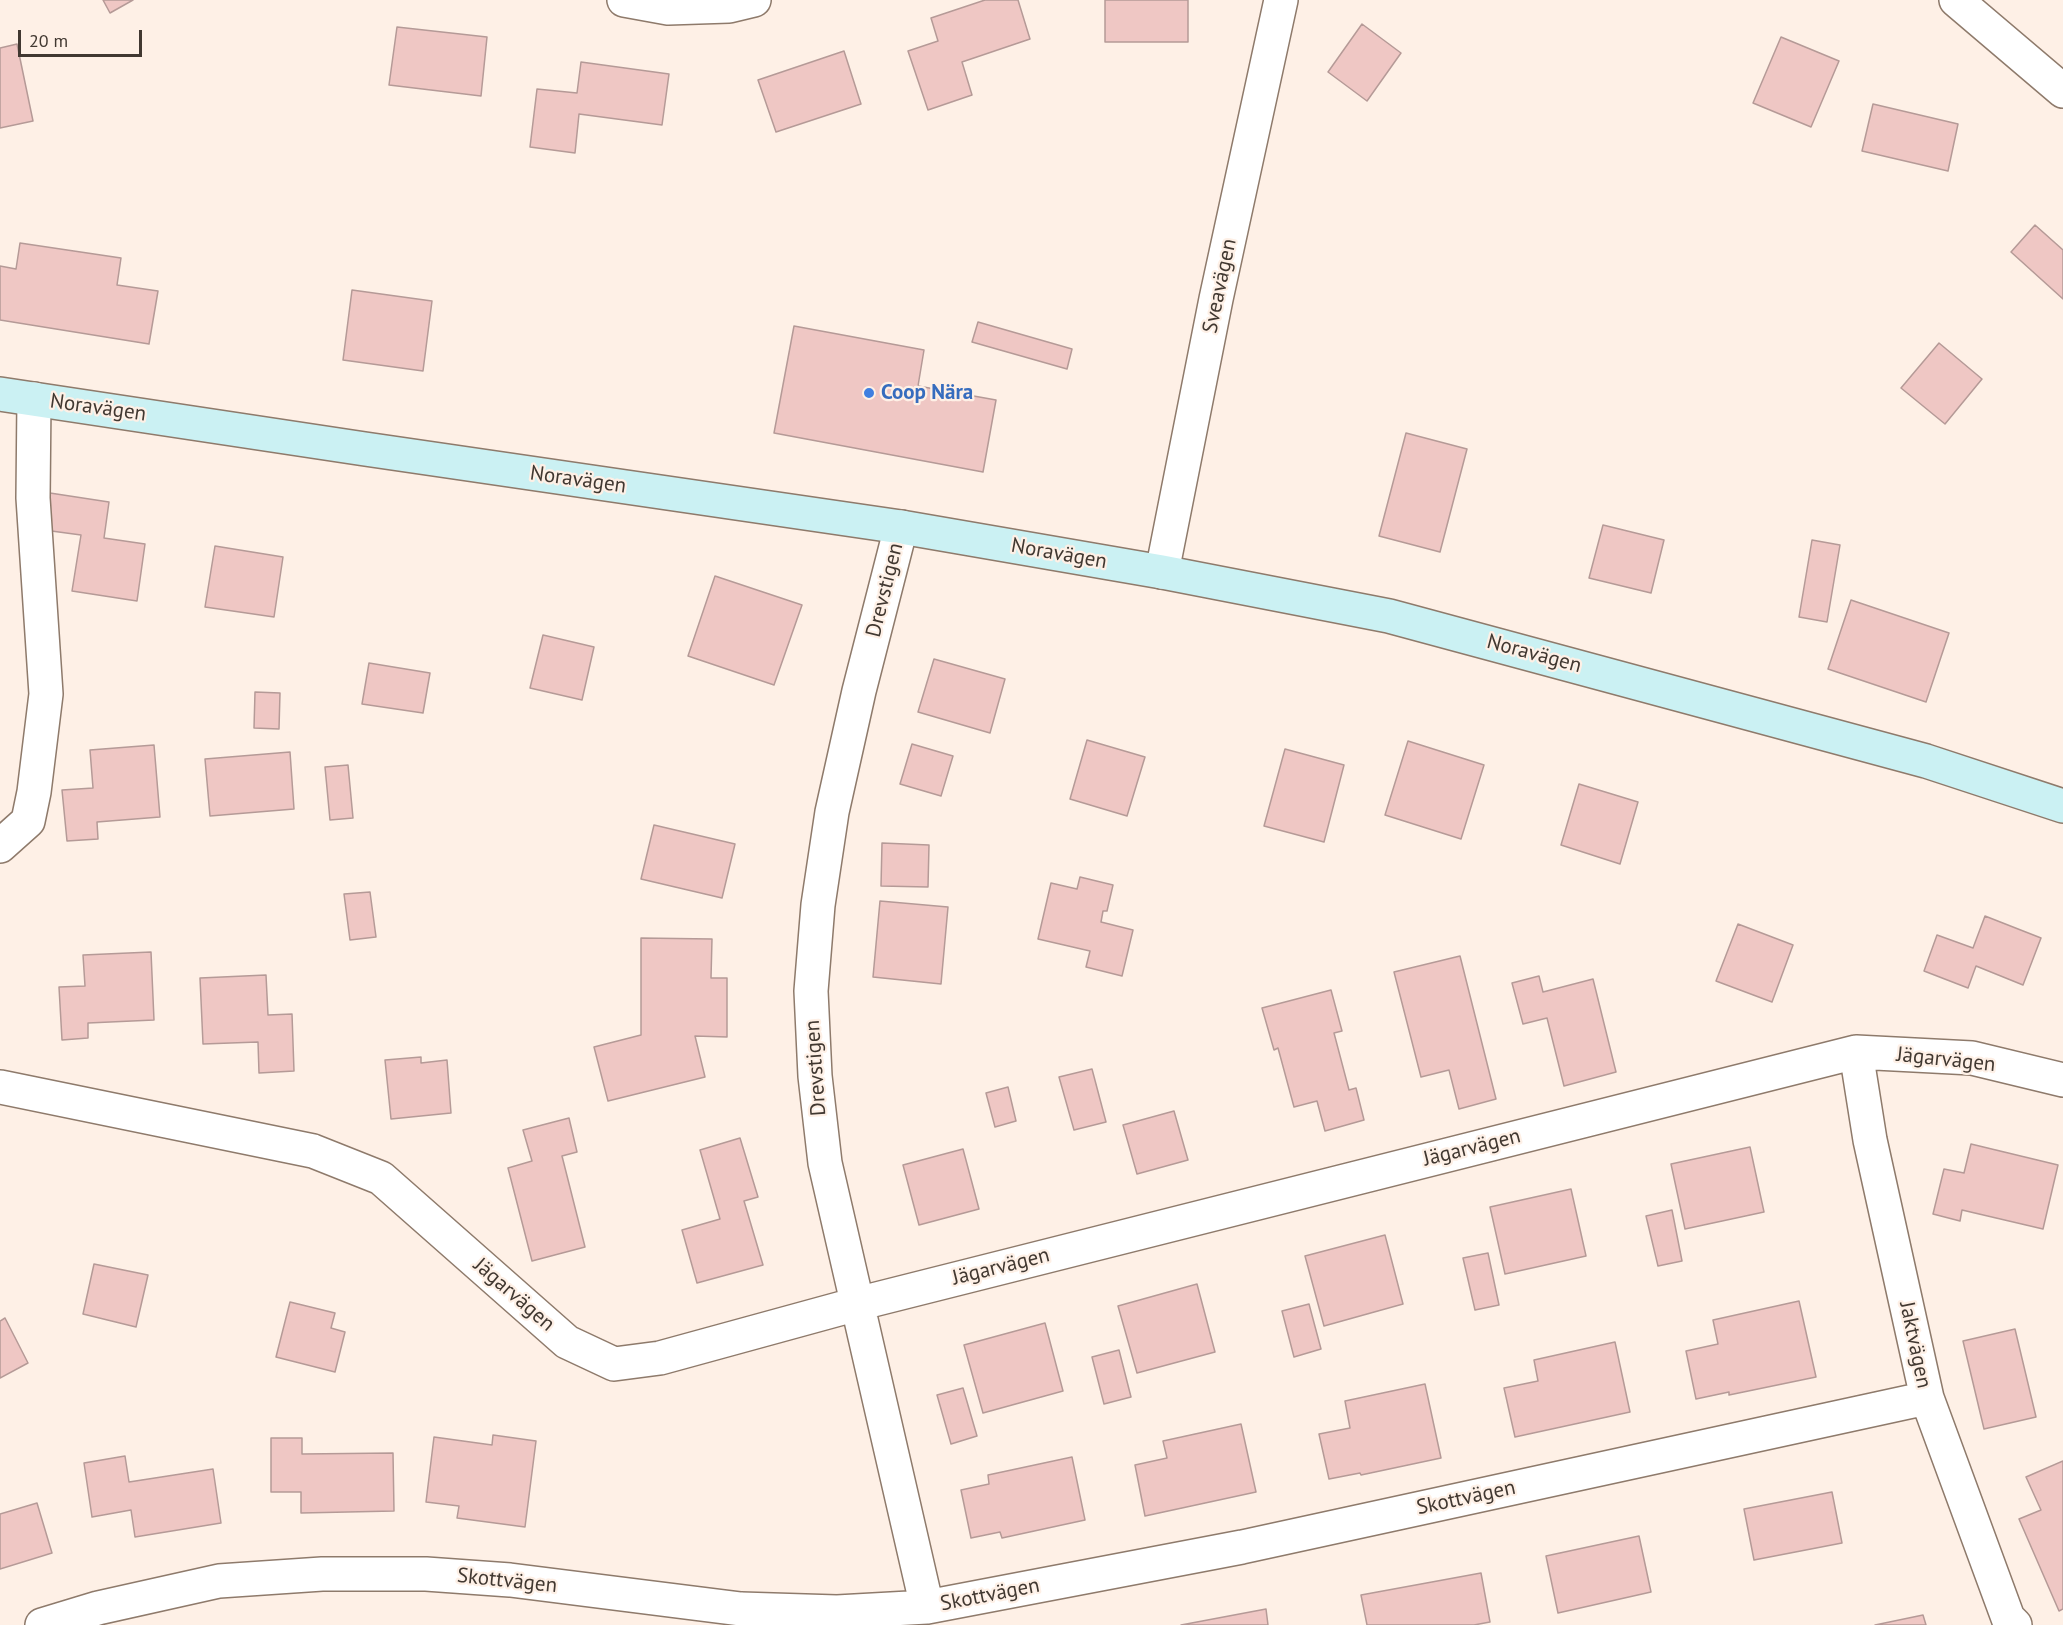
<!DOCTYPE html>
<meta charset="utf-8">
<style>
body{margin:0}
#map{position:relative;width:2063px;height:1625px;overflow:hidden;background:#fef0e6;font-family:"PT Sans",sans-serif}
canvas{display:block}
.scale{position:absolute;left:18px;top:30px;width:124px;height:27px;box-sizing:border-box;border:3px solid #413831;border-top:0;padding-left:8px;font-size:18px;line-height:21px;white-space:nowrap;color:#413831;-webkit-text-stroke:4px #fef0e6;paint-order:stroke}
</style>
<div id="map">
<canvas width="2063" height="1625"></canvas>
<div class="scale">20 m</div>
</div>
<script>
const g = document.querySelector('canvas').getContext('2d');
g.lineJoin = 'round';
function fill(path, color) { g.fillStyle = color; g.fill(path, 'evenodd'); }
function strokePath(path, color, width, dash) { g.strokeStyle = color; g.lineWidth = width; g.lineCap = dash ? 'butt' : 'round'; g.setLineDash(dash || []); g.stroke(path); }
function write(font, color, halo, rows, align = 'center') {
  g.font = font + ' "PT Sans",sans-serif'; g.lineWidth = 4.5; g.setLineDash([]); g.textBaseline = 'middle'; g.strokeStyle = halo; g.fillStyle = color; for (const [text, x, y, turn = 0] of rows) {
    g.save(); g.translate(x, y); g.rotate((+turn || 0) * Math.PI / 180); g.textAlign = isNaN(turn) ? turn : align; if (halo) g.strokeText(text, 0, 0); g.fillText(text, 0, 0); g.restore();
  }
}
const building = new Path2D(`
 M 103,0 L 133,0 L 110,13 Z
 M 985,0 L 1018,0 L 1030,39 L 962,62 L 972,95 L 928,110 L 908,51 L 938,41 L 931,18 Z
 M 1105,0 L 1188,0 L 1188,42 L 1105,42 Z
 M 1362,24 L 1401,53 L 1367,101 L 1328,72 Z
 M 397,27 L 487,37 L 481,96 L 389,85 Z
 M 1781,37 L 1839,61 L 1811,127 L 1753,103 Z
 M 17,44 L 33,121 L 0,128 L 0,48 Z
 M 844,51 L 861,104 L 776,132 L 758,80 Z
 M 581,62 L 669,74 L 662,125 L 579,114 L 575,153 L 530,147 L 537,89 L 577,93 Z
 M 1873,104 L 1958,124 L 1948,171 L 1862,151 Z
 M 2035,225 L 2063,250 L 2063,299 L 2011,252 Z
 M 20,243 L 121,258 L 117,285 L 158,291 L 149,344 L 0,320 L 0,266 L 16,269 Z
 M 352,290 L 432,301 L 423,371 L 343,360 Z
 M 978,322 L 1072,349 L 1067,369 L 972,342 Z
 M 794,326 L 924,350 L 918,386 L 996,400 L 983,472 L 774,433 Z
 M 1939,343 L 1982,379 L 1945,424 L 1901,388 Z
 M 1406,433 L 1467,449 L 1440,552 L 1379,536 Z
 M 50,493 L 109,502 L 104,538 L 145,544 L 137,601 L 72,591 L 81,535 L 44,530 Z
 M 1603,525 L 1664,540 L 1651,593 L 1589,578 Z
 M 1812,540 L 1840,545 L 1827,622 L 1799,617 Z
 M 215,546 L 283,557 L 274,617 L 205,607 Z
 M 715,576 L 802,605 L 774,685 L 688,656 Z
 M 1851,600 L 1949,633 L 1926,702 L 1828,669 Z
 M 543,635 L 594,647 L 582,700 L 530,688 Z
 M 934,659 L 1005,679 L 990,733 L 918,712 Z
 M 369,663 L 430,673 L 423,713 L 362,704 Z
 M 255,692 L 280,693 L 279,729 L 254,728 Z
 M 1087,740 L 1145,757 L 1127,816 L 1070,799 Z
 M 1408,741 L 1484,765 L 1461,839 L 1385,815 Z
 M 912,744 L 953,756 L 941,796 L 900,784 Z
 M 154,745 L 160,817 L 97,822 L 98,839 L 67,841 L 62,790 L 93,788 L 90,750 Z
 M 1285,749 L 1344,765 L 1324,842 L 1264,826 Z
 M 290,752 L 294,809 L 210,816 L 205,759 Z
 M 348,765 L 353,818 L 330,820 L 325,767 Z
 M 1579,784 L 1638,802 L 1620,864 L 1561,845 Z
 M 654,825 L 735,844 L 722,898 L 641,879 Z
 M 882,843 L 929,845 L 928,887 L 881,886 Z
 M 1080,877 L 1113,885 L 1107,911 L 1103,911 L 1101,922 L 1133,930 L 1122,976 L 1086,967 L 1090,951 L 1038,939 L 1051,883 L 1077,889 Z
 M 370,892 L 376,937 L 350,940 L 344,894 Z
 M 880,901 L 948,907 L 941,984 L 873,977 Z
 M 1985,916 L 2041,938 L 2023,985 L 1976,966 L 1968,988 L 1924,971 L 1937,935 L 1973,948 Z
 M 1738,924 L 1793,945 L 1772,1002 L 1716,981 Z
 M 641,938 L 712,939 L 711,978 L 727,978 L 727,1037 L 695,1036 L 705,1077 L 608,1101 L 594,1047 L 641,1035 Z
 M 151,952 L 154,1020 L 88,1023 L 88,1038 L 62,1040 L 59,987 L 85,986 L 83,955 Z
 M 1460,956 L 1496,1099 L 1459,1109 L 1449,1070 L 1421,1077 L 1394,972 Z
 M 266,975 L 268,1015 L 292,1014 L 294,1071 L 259,1073 L 258,1042 L 203,1044 L 200,978 Z
 M 1539,976 L 1543,992 L 1593,979 L 1616,1072 L 1564,1086 L 1547,1018 L 1523,1024 L 1512,983 Z
 M 1331,990 L 1342,1031 L 1334,1033 L 1349,1090 L 1356,1088 L 1364,1120 L 1325,1131 L 1317,1101 L 1294,1107 L 1278,1048 L 1274,1050 L 1262,1008 Z
 M 421,1057 L 421,1063 L 447,1060 L 451,1113 L 391,1119 L 385,1060 Z
 M 1092,1069 L 1106,1122 L 1074,1130 L 1059,1077 Z
 M 1008,1087 L 1016,1121 L 995,1127 L 986,1093 Z
 M 1174,1111 L 1188,1160 L 1137,1174 L 1123,1125 Z
 M 569,1118 L 577,1152 L 562,1156 L 585,1247 L 532,1261 L 508,1168 L 532,1161 L 523,1130 Z
 M 740,1138 L 758,1197 L 744,1201 L 763,1265 L 697,1283 L 682,1230 L 720,1219 L 700,1150 Z
 M 1971,1144 L 2058,1165 L 2043,1229 L 1962,1210 L 1960,1221 L 1933,1214 L 1944,1169 L 1964,1173 Z
 M 1750,1147 L 1764,1212 L 1685,1229 L 1671,1164 Z
 M 963,1149 L 979,1209 L 919,1225 L 903,1165 Z
 M 1571,1189 L 1586,1256 L 1505,1274 L 1490,1207 Z
 M 1672,1210 L 1682,1261 L 1658,1266 L 1646,1216 Z
 M 1385,1235 L 1403,1304 L 1324,1326 L 1305,1256 Z
 M 1488,1253 L 1499,1305 L 1475,1310 L 1463,1258 Z
 M 94,1264 L 148,1275 L 136,1327 L 83,1314 Z
 M 1197,1284 L 1215,1352 L 1137,1373 L 1118,1306 Z
 M 1799,1301 L 1816,1377 L 1729,1395 L 1729,1392 L 1696,1399 L 1686,1351 L 1718,1344 L 1713,1320 Z
 M 290,1302 L 335,1313 L 331,1328 L 345,1332 L 335,1372 L 276,1357 Z
 M 1309,1304 L 1321,1349 L 1294,1357 L 1282,1311 Z
 M 5,1318 L 28,1363 L 0,1378 L 0,1321 Z
 M 1045,1323 L 1063,1391 L 983,1413 L 964,1345 Z
 M 2015,1329 L 2036,1417 L 1984,1429 L 1963,1341 Z
 M 1615,1342 L 1630,1412 L 1515,1437 L 1504,1388 L 1538,1381 L 1534,1360 Z
 M 1119,1350 L 1131,1397 L 1104,1404 L 1092,1357 Z
 M 1425,1384 L 1441,1458 L 1361,1475 L 1360,1473 L 1329,1479 L 1319,1434 L 1350,1428 L 1345,1401 Z
 M 963,1388 L 977,1436 L 951,1444 L 937,1395 Z
 M 1241,1424 L 1256,1492 L 1145,1516 L 1135,1465 L 1167,1458 L 1163,1441 Z
 M 493,1435 L 536,1441 L 525,1527 L 457,1518 L 459,1506 L 426,1502 L 434,1437 L 492,1445 Z
 M 271,1438 L 302,1438 L 302,1454 L 393,1453 L 394,1511 L 301,1513 L 301,1492 L 271,1492 Z
 M 125,1456 L 129,1482 L 213,1469 L 221,1523 L 135,1537 L 131,1510 L 92,1517 L 84,1463 Z
 M 1072,1457 L 1085,1520 L 1002,1538 L 1000,1532 L 971,1538 L 961,1490 L 989,1484 L 988,1475 Z
 M 2063,1461 L 2063,1609 L 2059,1611 L 2019,1519 L 2041,1510 L 2026,1477 Z
 M 1832,1492 L 1842,1543 L 1754,1560 L 1744,1509 Z
 M 37,1503 L 52,1553 L 0,1569 L 0,1514 Z
 M 1639,1536 L 1651,1592 L 1558,1613 L 1546,1556 Z
 M 1481,1573 L 1490,1622 L 1474,1625 L 1367,1625 L 1361,1595 Z
 M 1266,1609 L 1268,1625 L 1181,1625 Z
 M 1923,1615 L 1926,1625 L 1875,1625 Z`);
fill(building, '#efc7c4');
strokePath(building, '#b59a97', 1.5);
const street = new Path2D(`
 M 624,0 L 668,8 L 729,6 L 754,0
 M 1956,0 L 2063,91
 M 901,527 L 859,691 L 832,812 L 818,905 L 811,991 L 815,1076 L 825,1163 L 927,1607
 M 1162,572 L 1216,299 L 1281,0
 M 0,846 L 28,821 L 34,792 L 46,694 L 33,498 L 34,399
 M 1856,1052 L 1870,1140 L 1927,1398 L 2008,1618 L 2015,1625
 M 0,1087 L 313,1151 L 381,1178 L 567,1342 L 614,1364 L 660,1358 L 857,1304 L 1856,1052 L 1972,1058 L 2063,1080
 M 42,1625 L 98,1608 L 219,1581 L 322,1574 L 426,1574 L 510,1580 L 741,1609 L 837,1612 L 927,1607 L 1242,1547 L 1927,1398`);
const secondary = new Path2D(`
 M 0,394 L 365,449 L 901,527 L 1162,572 L 1389,616 L 1926,761 L 2063,806`);
strokePath(street, '#8e7a6b', 36);
strokePath(secondary, '#8e7a6b', 36);
strokePath(street, '#fff', 33);
strokePath(secondary, '#cbf1f3', 33);
for (const [x, y, r, color] of [
 [869,393,6,"#3f7fe0"]
]) { const dot = new Path2D(); dot.arc(x, y, r, 0, 2 * Math.PI); g.fillStyle = color; g.fill(dot); strokePath(dot, '#fef0e6', 2); }
write('21px', '#413831', '#fef0e6', [
 ["Sveavägen",1220,286,-78],
 ["Noravägen",98,408,8],
 ["Noravägen",578,480,8],
 ["Noravägen",1059,554,10],
 ["Drevstigen",885,590,-76],
 ["Noravägen",1534,654,15],
 ["Jägarvägen",1946,1060,6],
 ["Drevstigen",816,1068,-94],
 ["Jägarvägen",1472,1148,-14],
 ["Jägarvägen",1001,1267,-14],
 ["Jägarvägen",514,1295,41],
 ["Jaktvägen",1915,1345,78],
 ["Skottvägen",1466,1498,-12],
 ["Skottvägen",507,1581,6],
 ["Skottvägen",990,1595,-11]
]);
write('bold 21px', '#366cbe', '#fef0e6', [
 ["Coop Nära",881,393]
], 'left');
</script>
